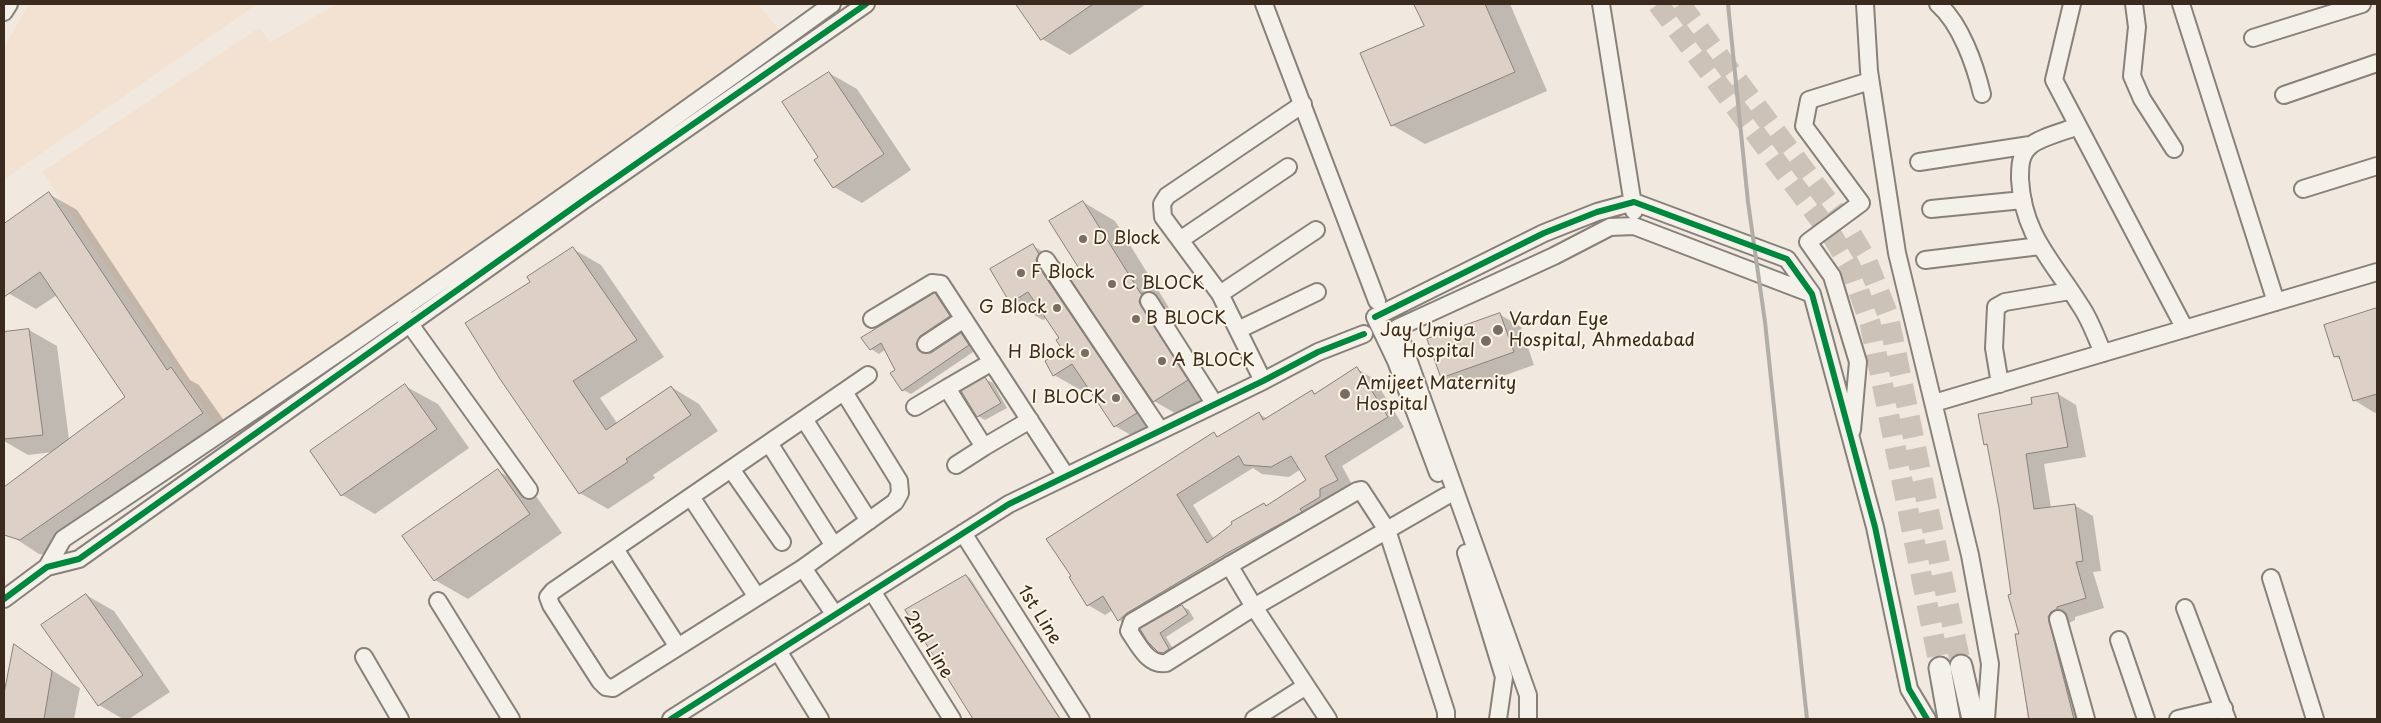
<!DOCTYPE html>
<style>
body{margin:0}
#map{position:relative;width:2381px;height:723px;overflow:hidden;background:#f1e8df;font-family:"Playpen Sans",sans-serif}
canvas{display:block}
.frame{position:absolute;inset:0;border:5px solid #3b2a1e;pointer-events:none}
</style>
<div id="map">
<canvas width="2381" height="723"></canvas>
<div class="frame"></div>
</div>
<script>
const g = document.querySelector('canvas').getContext('2d');
g.lineJoin = 'round';
function fill(path, color) { g.fillStyle = color; g.fill(path, 'evenodd'); }
function strokePath(path, color, width, dash) { g.strokeStyle = color; g.lineWidth = width; g.lineCap = dash ? 'butt' : 'round'; g.setLineDash(dash || []); g.stroke(path); }
function write(font, color, halo, rows, align = 'center') {
  g.font = font + ' "Playpen Sans",sans-serif'; g.lineWidth = 4; g.setLineDash([]); g.textBaseline = 'middle'; g.strokeStyle = halo; g.fillStyle = color; for (const [text, x, y, turn = 0] of rows) {
    g.save(); g.translate(x, y); g.rotate((+turn || 0) * Math.PI / 180); g.textAlign = isNaN(turn) ? turn : align; if (halo) g.strokeText(text, 0, 0); g.fillText(text, 0, 0); g.restore();
  }
}
fill(new Path2D(`
 M 29,4 L 257,4 L 4,179 L 4,48 Z
 M 337,4 L 758,4 L 785,37 L 219,431 L 42,172 L 259,28 L 271,42 Z`), '#f3e1d1');
fill(new Path2D(`
 M 1017,4 L 1146,4 L 1070,55 L 1042,39 Z
 M 1415,4 L 1510,4 L 1547,91 L 1425,144 L 1392,125 L 1425,27 Z
 M 829,73 L 857,89 L 911,170 L 862,203 L 834,187 L 820,157 Z
 M 49,194 L 77,210 L 190,380 L 199,385 L 230,429 L 48,555 L 39,554 L 4,531 L 4,489 L 53,452 L 28,455 L 4,441 L 4,333 L 29,330 L 57,346 L 69,440 L 127,398 L 57,295 L 36,309 L 8,293 L 4,287 L 4,225 Z
 M 1083,202 L 1115,221 L 1171,311 L 1175,313 L 1171,320 L 1173,326 L 1220,399 L 1187,420 L 1154,401 L 1071,277 L 1082,270 Z
 M 1033,246 L 1064,264 L 1070,272 L 1067,280 L 1167,431 L 1147,444 L 1115,426 L 1091,390 L 1086,393 L 1054,375 L 1064,349 L 1061,339 L 1047,318 L 1043,320 L 1011,302 Z
 M 573,249 L 601,265 L 664,357 L 600,398 L 617,423 L 671,387 L 699,404 L 718,431 L 653,475 L 655,478 L 608,509 L 580,493 L 501,378 L 531,282 Z
 M 935,295 L 943,299 L 957,321 L 923,349 L 925,354 L 931,354 L 961,334 L 969,339 L 976,350 L 911,394 L 903,390 L 897,370 L 886,349 L 879,354 L 871,349 Z
 M 2377,311 L 2377,412 L 2375,413 L 2354,400 L 2341,360 L 2335,356 L 2326,325 Z
 M 1499,314 L 1521,327 L 1534,365 L 1463,390 L 1442,377 Z
 M 1357,369 L 1374,379 L 1404,427 L 1342,466 L 1355,490 L 1136,630 L 1119,620 L 1113,610 L 1105,615 L 1088,605 L 1214,434 L 1219,437 L 1259,414 L 1268,419 L 1312,391 L 1316,394 ZM 1253,468 L 1262,474 L 1289,477 L 1301,469 L 1308,480 L 1268,506 L 1264,504 L 1214,539 L 1193,505 Z
 M 985,379 L 993,383 L 1007,408 L 985,420 L 978,416 Z
 M 405,386 L 438,404 L 469,448 L 375,514 L 342,495 L 311,451 Z
 M 2058,394 L 2076,405 L 2086,457 L 2044,464 L 2051,508 L 2074,505 L 2093,516 L 2101,571 L 2093,572 L 2104,608 L 2075,617 L 2075,620 L 2069,623 L 2066,632 L 2090,719 L 2028,719 L 2017,635 L 2021,635 L 2000,508 L 1988,446 L 1985,444 L 2033,405 Z
 M 498,471 L 531,489 L 562,533 L 468,599 L 435,580 Z
 M 966,576 L 970,578 L 1061,719 L 975,719 L 907,610 Z
 M 86,595 L 114,611 L 170,692 L 129,719 L 123,719 L 99,705 Z
 M 1182,606 L 1189,610 L 1194,619 L 1166,637 L 1176,654 L 1171,656 L 1153,645 L 1142,629 Z
 M 14,646 L 80,688 L 74,719 L 4,719 L 4,701 Z`), '#0003');
const building = new Path2D(`
 M 1016,4 L 1093,4 L 1041,40 Z
 M 1414,4 L 1485,4 L 1515,72 L 1391,126 L 1360,53 L 1424,26 Z
 M 829,72 L 884,154 L 833,188 L 814,160 L 818,157 L 782,102 Z
 M 49,192 L 167,370 L 171,367 L 203,413 L 20,540 L 4,535 L 4,487 L 125,397 L 40,272 L 4,297 L 4,224 Z
 M 1083,201 L 1141,294 L 1143,293 L 1139,301 L 1141,306 L 1188,380 L 1153,402 L 1069,277 L 1080,270 L 1049,221 Z
 M 1033,244 L 1039,254 L 1036,260 L 1038,266 L 1137,413 L 1114,427 L 1072,364 L 1053,376 L 1045,361 L 1062,349 L 1056,340 L 1059,338 L 1028,292 L 1010,303 L 990,269 Z
 M 573,247 L 637,340 L 573,381 L 606,430 L 671,386 L 691,415 L 626,459 L 628,462 L 579,494 L 500,379 L 465,323 L 530,282 L 527,277 Z
 M 935,293 L 950,316 L 920,336 L 916,344 L 918,350 L 922,353 L 931,353 L 961,333 L 969,345 L 902,391 L 890,373 L 895,370 L 881,343 L 870,350 L 861,338 Z
 M 2377,308 L 2377,394 L 2353,401 L 2339,356 L 2334,357 L 2324,325 Z
 M 1500,313 L 1514,352 L 1441,378 L 1427,339 Z
 M 29,329 L 43,435 L 4,439 L 4,332 Z
 M 1357,367 L 1388,417 L 1325,456 L 1338,480 L 1320,489 L 1320,497 L 1300,509 L 1302,512 L 1229,552 L 1127,613 L 1118,621 L 1103,596 L 1087,606 L 1069,577 L 1071,576 L 1046,539 L 1214,432 L 1217,437 L 1259,412 L 1263,420 L 1312,390 L 1314,394 ZM 1239,456 L 1244,465 L 1271,467 L 1291,456 L 1306,480 L 1266,506 L 1264,503 L 1231,522 L 1232,524 L 1207,543 L 1177,495 Z
 M 985,377 L 1001,403 L 977,417 L 961,391 Z
 M 405,384 L 437,429 L 341,496 L 310,451 Z
 M 2058,393 L 2068,447 L 2026,454 L 2034,509 L 2075,504 L 2083,561 L 2076,562 L 2086,598 L 2057,607 L 2057,609 L 2051,612 L 2048,617 L 2074,719 L 2029,719 L 2015,634 L 2019,634 L 2008,595 L 2011,594 L 1999,508 L 1987,444 L 1984,445 L 1978,414 L 2032,404 L 2031,398 Z
 M 498,469 L 530,514 L 434,581 L 402,536 Z
 M 966,575 L 1060,719 L 973,719 L 905,610 Z
 M 86,594 L 143,675 L 98,706 L 41,625 Z
 M 1182,605 L 1188,614 L 1160,633 L 1169,649 L 1163,653 L 1158,652 L 1148,642 L 1140,629 Z
 M 14,644 L 52,671 L 44,719 L 4,719 L 4,694 Z`);
fill(building, '#ddd0c7');
strokePath(building, '#88817a', 1);
strokePath(new Path2D(`
 M 1658,4 L 1831,234 L 1850,266 L 1870,323 L 1940,668
 M 1680,4 L 1847,227 L 1866,259 L 1888,315 L 1961,666`), '#cdc2b8', 21, [21, 11]);
const minor = new Path2D(`
 M 1264,4 L 1377,301
 M 1601,4 L 1634,211
 M 1865,4 L 1869,71 L 1897,253 L 1970,555 L 1990,664 L 1986,719
 M 1938,4 C 1961,24 1975,65 1982,94
 M 2072,4 L 2054,80 L 2185,329
 M 2134,4 L 2137,27 L 2132,76 L 2142,99 L 2174,149
 M 2181,4 L 2276,302
 M 4,12 L 9,4
 M 2253,38 L 2362,4
 M 2284,95 L 2377,63
 M 2078,126 C 2066,131 2037,138 2029,147 C 2020,155 2020,167 2020,179 C 2023,235 2052,260 2080,305 C 2090,319 2096,337 2103,353
 M 1919,162 L 2030,145
 M 2303,189 L 2377,166
 M 1931,209 L 2023,200
 M 1180,240 L 1288,167
 M 1046,260 L 1160,430
 M 1925,260 L 2040,246
 M 1220,294 L 1316,230
 M 1149,301 L 1214,403
 M 404,316 L 529,490
 M 1375,317 L 1544,233 L 1597,212 L 1634,202 L 1787,259 L 1812,294 L 1875,527 L 1909,689 L 1927,719
 M 1375,317 L 1396,361 L 1438,473
 M 872,319 L 932,283 L 941,284 L 1066,476
 M 1238,330 L 1317,292
 M 926,344 L 964,319
 M 992,362 L 947,388 L 984,447 L 1030,420
 M 1263,381 L 1220,294 L 1163,217 L 1162,204 L 1167,196 L 1303,104
 M 2000,384 L 1994,348 L 1996,307 L 2005,302 L 2070,291
 M 1934,403 L 2377,272
 M 915,407 L 947,388
 M 804,419 L 869,521
 M 1852,430 L 1858,362 L 1832,276 L 1808,242 L 1861,203 L 1804,126 L 1809,100 L 1870,81
 M 769,443 L 834,546
 M 956,465 L 984,447
 M 731,469 L 782,542
 M 691,497 L 757,597
 M 963,533 L 1081,719
 M 615,549 L 678,647
 M 1466,553 L 1504,677 L 1498,719
 M 1229,565 L 1254,607 L 1166,663 C 1148,666 1138,644 1129,631 L 1132,622 L 1357,491 L 1361,490 L 1387,530 L 1446,712 L 1446,719
 M 47,567 L 63,539 C 323,366 579,188 832,4
 M 803,568 L 613,688 L 606,687 L 600,681 L 551,605 L 548,597 L 553,591 L 868,375
 M 2271,578 L 2315,719
 M 872,591 L 952,719
 M 4,599 L 47,567 L 79,559 L 584,200 L 866,4
 M 438,601 L 511,719
 M 2185,608 L 2227,719
 M 835,615 L 803,568 L 895,502 L 900,493 L 899,481 L 844,392
 M 2058,619 L 2086,719
 M 2119,640 L 2146,719
 M 778,651 L 820,719
 M 364,657 L 400,719
 M 671,719 L 1009,504 L 1263,381 L 1318,352 L 1364,334
 M 1254,719 L 1306,686
 M 1328,719 L 1254,607 L 1446,496
 M 1528,719 L 1528,695 L 1397,328 L 1554,256 L 1610,227 L 1634,226 L 1812,294
 M 2178,719 L 2224,708`);
const major = new Path2D(`
 M 1961,666 L 1973,719
 M 1940,668 L 1949,719`);
strokePath(minor, '#88817a', 20);
strokePath(major, '#88817a', 25);
strokePath(minor, '#f4f0ea', 16);
strokePath(major, '#f4f0ea', 21);
strokePath(new Path2D(`
 M 1728,4 L 1748,202 L 1765,322 L 1807,719`), '#b2ada7', 4);
strokePath(new Path2D(`
 M 1375,317 L 1544,233 L 1597,212 L 1634,202 L 1787,259 L 1812,294 L 1875,527 L 1909,689 L 1927,719
 M 4,599 L 47,567 L 79,559 L 584,200 L 866,4
 M 671,719 L 1009,504 L 1263,381 L 1318,352 L 1364,334`), '#00873e', 6);
for (const [x, y, r, color] of [
 [1083,239,5,"#7b6c62"],
 [1021,273,5,"#7b6c62"],
 [1112,284,5,"#7b6c62"],
 [1057,308,5,"#7b6c62"],
 [1136,319,5,"#7b6c62"],
 [1498,330,6,"#7b6c62"],
 [1486,341,6,"#7b6c62"],
 [1085,353,5,"#7b6c62"],
 [1162,361,5,"#7b6c62"],
 [1345,394,6,"#7b6c62"],
 [1116,398,5,"#7b6c62"]
]) { const dot = new Path2D(); dot.arc(x, y, r, 0, 2 * Math.PI); g.fillStyle = color; g.fill(dot); strokePath(dot, '#fcf5e5', 2); }
write('18px', '#3b2a1e', '#fcf5e5', [
 ["D Block",1093,239],
 ["F Block",1031,273],
 ["C BLOCK",1122,284],
 ["G Block",1047,308,"right"],
 ["B BLOCK",1146,319],
 ["Vardan Eye",1509,320],
 ["Hospital, Ahmedabad",1509,341],
 ["Jay Umiya",1475,331,"right"],
 ["Hospital",1475,352,"right"],
 ["H Block",1075,353,"right"],
 ["A BLOCK",1172,361],
 ["Amijeet Maternity",1356,384],
 ["Hospital",1356,405],
 ["I BLOCK",1106,398,"right"]
], 'left');
write('18px', '#3b2a1e', '#fcf5e5', [
 ["1st Line",1039,615,58],
 ["2nd Line",928,645,58]
]);
</script>
